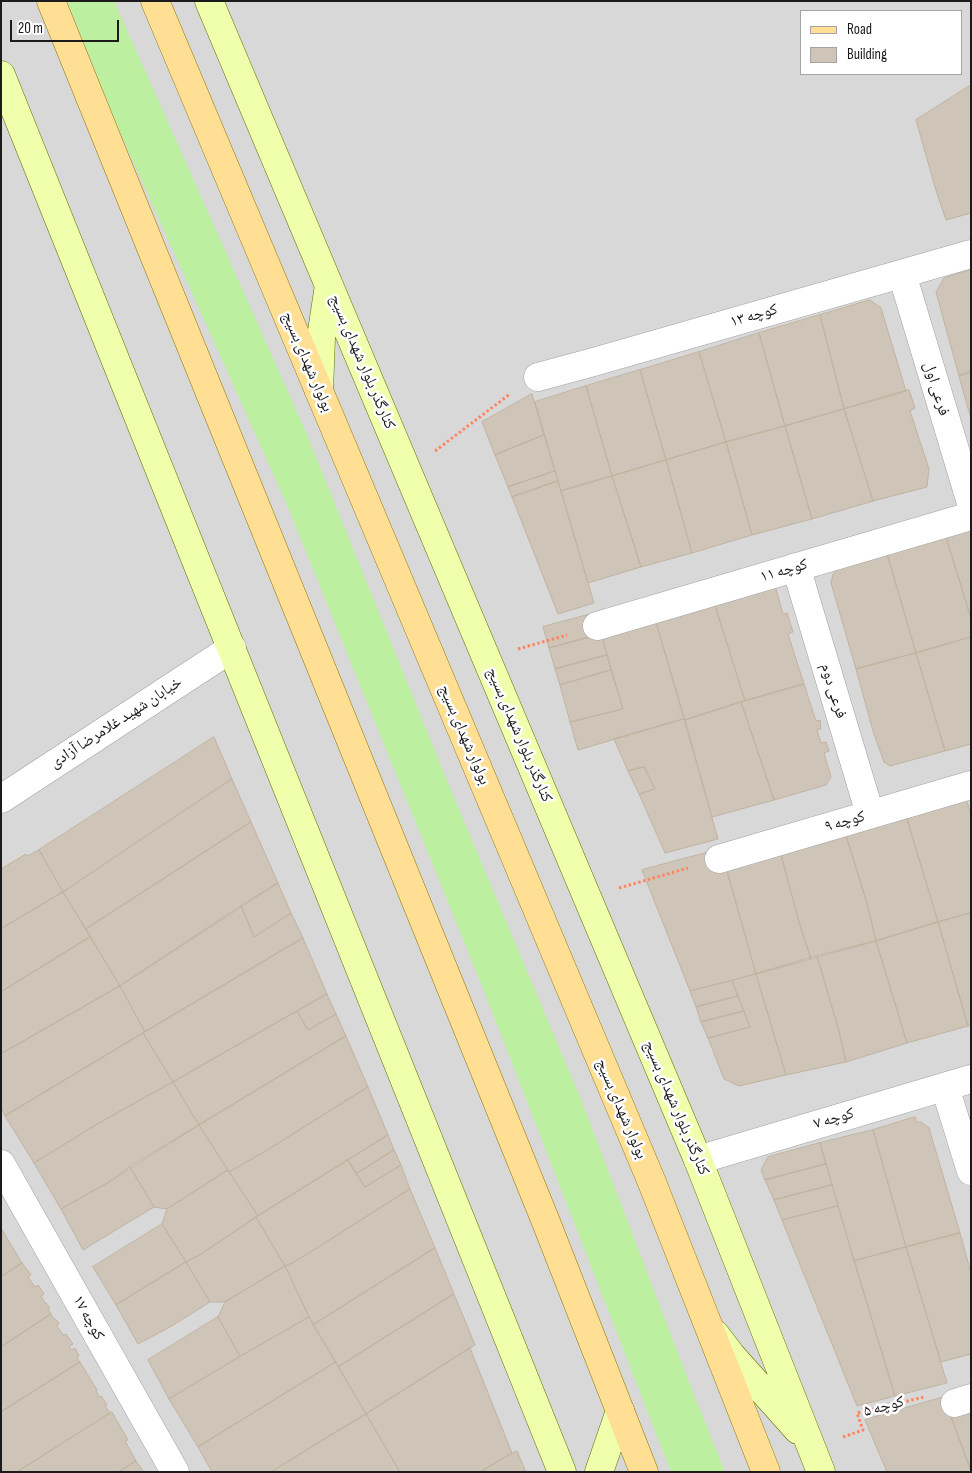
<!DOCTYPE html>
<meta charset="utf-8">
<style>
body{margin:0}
#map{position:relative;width:972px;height:1473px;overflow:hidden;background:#eeebdf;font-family:"Sofia Sans Condensed",sans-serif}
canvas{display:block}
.frame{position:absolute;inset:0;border:2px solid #1b1b1b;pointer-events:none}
.legend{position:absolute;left:800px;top:10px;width:162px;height:65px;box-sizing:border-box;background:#fff;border:1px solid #a4a4a4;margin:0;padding:6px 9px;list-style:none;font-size:15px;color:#1b1b1b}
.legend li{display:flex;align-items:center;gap:10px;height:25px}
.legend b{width:25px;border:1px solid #a4a4a4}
.scale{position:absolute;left:10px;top:20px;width:109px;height:22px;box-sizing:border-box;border:2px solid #1b1b1b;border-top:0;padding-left:6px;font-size:15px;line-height:18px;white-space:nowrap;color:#1b1b1b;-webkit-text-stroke:4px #fff;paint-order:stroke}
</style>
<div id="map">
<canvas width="972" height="1473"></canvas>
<div class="frame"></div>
<ul class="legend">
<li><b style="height:6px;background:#ffdf93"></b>Road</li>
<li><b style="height:14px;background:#cec5b8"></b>Building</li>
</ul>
<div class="scale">20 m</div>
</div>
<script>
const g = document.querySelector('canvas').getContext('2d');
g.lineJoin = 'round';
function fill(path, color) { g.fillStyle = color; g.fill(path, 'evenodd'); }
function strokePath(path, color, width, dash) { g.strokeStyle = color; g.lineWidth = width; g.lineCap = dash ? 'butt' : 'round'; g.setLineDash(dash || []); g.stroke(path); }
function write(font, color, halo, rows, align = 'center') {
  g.font = font + ' "Sofia Sans Condensed","Noto Naskh Arabic",sans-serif'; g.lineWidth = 5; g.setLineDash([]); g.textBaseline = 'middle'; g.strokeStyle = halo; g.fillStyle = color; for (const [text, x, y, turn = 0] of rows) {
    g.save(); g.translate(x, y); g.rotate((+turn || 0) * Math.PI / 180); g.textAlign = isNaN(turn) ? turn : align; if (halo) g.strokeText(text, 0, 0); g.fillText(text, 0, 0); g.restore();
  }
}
fill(new Path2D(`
 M 1,1 L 971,1 L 971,1472 L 1,1472 ZM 801,11 L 961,11 L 961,74 L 801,74 Z`), '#d9d8d8');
fill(new Path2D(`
 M 67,1 L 114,1 L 305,430 L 448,783 L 582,1102 L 689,1382 L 725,1472 L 671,1472 L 484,991 L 287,505 L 116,123 Z`), '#bcef9f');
const building = new Path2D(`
 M 971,85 L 971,213 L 946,220 L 935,187 L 916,120 Z
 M 971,270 L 971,372 L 959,376 L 936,292 L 944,278 Z
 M 870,300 L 881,308 L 906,391 L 844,409 L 820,315 Z
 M 820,315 L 844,409 L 785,426 L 759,333 Z
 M 759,333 L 785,426 L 726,442 L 699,352 Z
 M 699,352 L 726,442 L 666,460 L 640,370 Z
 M 640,370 L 666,460 L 612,476 L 586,386 Z
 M 971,372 L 971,419 L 959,376 Z
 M 586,386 L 612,476 L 561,491 L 535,402 Z
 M 909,390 L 915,408 L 910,411 L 929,469 L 927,487 L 873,501 L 844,409 Z
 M 532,394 L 544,435 L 495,455 L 482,422 Z
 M 844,409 L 873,501 L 812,519 L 785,426 Z
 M 785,426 L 812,519 L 752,535 L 726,442 Z
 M 544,435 L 555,471 L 508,487 L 495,455 Z
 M 726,442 L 752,535 L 692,553 L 666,460 Z
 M 666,460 L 692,553 L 641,567 L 612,476 Z
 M 555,471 L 558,481 L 512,497 L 508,487 Z
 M 612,476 L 641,567 L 588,583 L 561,491 Z
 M 558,481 L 594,603 L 558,614 L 512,497 Z
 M 971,530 L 971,619 L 946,537 Z
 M 946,537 L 968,608 L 971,619 L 971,637 L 916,653 L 886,551 Z
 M 887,553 L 916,653 L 856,669 L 831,583 L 833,574 L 837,569 Z
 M 770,586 L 776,589 L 783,614 L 787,613 L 793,632 L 788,634 L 804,684 L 745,701 L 714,602 Z
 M 714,602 L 745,701 L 685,720 L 655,619 Z
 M 595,613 L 601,634 L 549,648 L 543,627 Z
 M 655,619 L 684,719 L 578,750 L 570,722 L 623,709 L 601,634 Z
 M 601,634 L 607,655 L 555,669 L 549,648 Z
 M 971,637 L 971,744 L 945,751 L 916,653 Z
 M 916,653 L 945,751 L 890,766 L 884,762 L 873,731 L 856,669 Z
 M 607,655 L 611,670 L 560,685 L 555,669 Z
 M 611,670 L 623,709 L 570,722 L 560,685 Z
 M 804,684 L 816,721 L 820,720 L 821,729 L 817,730 L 821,743 L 826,742 L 829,751 L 824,753 L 831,777 L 826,785 L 774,800 L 741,702 Z
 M 741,702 L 774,800 L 712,817 L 685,720 Z
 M 684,719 L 718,839 L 665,853 L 639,794 L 655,789 L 644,767 L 628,771 L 614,739 Z
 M 214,737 L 232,779 L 131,846 L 63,892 L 39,850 Z
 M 644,767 L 655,789 L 639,794 L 628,771 Z
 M 232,779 L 251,822 L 86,929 L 63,892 L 131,846 Z
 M 966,799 L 971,813 L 971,913 L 938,922 L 907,819 Z
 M 907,819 L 938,922 L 876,941 L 867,903 L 846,836 Z
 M 251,822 L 278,883 L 120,986 L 86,929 Z
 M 845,832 L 867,903 L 876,941 L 811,959 L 799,922 L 780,851 Z
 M 721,849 L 756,974 L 690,991 L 642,870 Z
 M 39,850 L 63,892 L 1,929 L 1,869 L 26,854 L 27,856 Z
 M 780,851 L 799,922 L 811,959 L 756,974 L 726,868 Z
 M 278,883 L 291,913 L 254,937 L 241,906 Z
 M 63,892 L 90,937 L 1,992 L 1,929 Z
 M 241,906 L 254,937 L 291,913 L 303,938 L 145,1032 L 120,986 Z
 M 971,913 L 971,1025 L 968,1026 L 938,922 Z
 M 938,922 L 968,1026 L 907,1043 L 876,941 Z
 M 90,937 L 120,986 L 1,1054 L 1,992 Z
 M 303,938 L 327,994 L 173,1082 L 143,1033 Z
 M 876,941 L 907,1043 L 846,1062 L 839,1031 L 817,956 Z
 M 817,956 L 839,1031 L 846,1062 L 786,1075 L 756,974 Z
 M 756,974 L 786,1075 L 739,1086 L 724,1079 L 708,1038 L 750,1027 L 732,981 Z
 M 732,981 L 738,996 L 696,1007 L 690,991 Z
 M 120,986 L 145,1032 L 5,1116 L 1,1108 L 1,1054 Z
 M 327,994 L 336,1014 L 308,1030 L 297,1011 Z
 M 738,996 L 744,1011 L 701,1022 L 696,1007 Z
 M 297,1011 L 308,1030 L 336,1014 L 346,1036 L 199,1125 L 173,1082 Z
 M 744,1011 L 750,1027 L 708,1038 L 701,1022 Z
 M 143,1033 L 173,1082 L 99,1123 L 34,1163 L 5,1116 Z
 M 346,1036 L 368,1087 L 264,1152 L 229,1172 L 199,1125 Z
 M 173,1082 L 199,1125 L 109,1182 L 61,1209 L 34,1163 L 99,1123 Z
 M 368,1087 L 388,1135 L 258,1216 L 229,1172 L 264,1152 Z
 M 915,1117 L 916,1122 L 921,1122 L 929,1128 L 960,1233 L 906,1247 L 873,1130 Z
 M 199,1125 L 228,1170 L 167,1209 L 154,1207 L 130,1167 Z
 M 873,1130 L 906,1247 L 854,1261 L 820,1143 Z
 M 388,1135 L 394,1150 L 356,1174 L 348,1160 Z
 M 820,1143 L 826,1164 L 765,1180 L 761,1170 L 768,1157 Z
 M 394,1150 L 401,1165 L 365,1187 L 356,1174 Z
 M 348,1160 L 365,1187 L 401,1165 L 410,1189 L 312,1251 L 294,1262 L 285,1266 L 256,1217 Z
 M 826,1164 L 832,1185 L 774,1200 L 765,1180 Z
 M 130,1167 L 154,1207 L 83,1250 L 61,1209 L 109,1182 Z
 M 228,1170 L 258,1216 L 201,1254 L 186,1262 L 162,1224 L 167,1209 Z
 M 832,1185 L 838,1206 L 782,1220 L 774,1200 Z
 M 410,1189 L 435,1248 L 313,1325 L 285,1266 L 294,1262 L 312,1251 Z
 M 838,1206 L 895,1396 L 857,1406 L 782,1220 Z
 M 256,1217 L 285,1266 L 225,1302 L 210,1302 L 186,1262 L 201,1254 Z
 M 162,1224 L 186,1262 L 116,1305 L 93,1267 Z
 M 1,1228 L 22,1263 L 1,1277 Z
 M 960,1233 L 971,1273 L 971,1354 L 941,1362 L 906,1247 Z
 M 906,1247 L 947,1383 L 895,1396 L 854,1261 Z
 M 435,1248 L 454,1294 L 338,1367 L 313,1325 Z
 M 186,1262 L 210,1302 L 170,1327 L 138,1344 L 116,1305 Z
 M 22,1263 L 31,1275 L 28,1277 L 35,1287 L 38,1285 L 44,1294 L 41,1296 L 45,1303 L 46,1303 L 50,1308 L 48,1309 L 51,1314 L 1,1347 L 1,1277 Z
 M 285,1266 L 309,1317 L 240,1356 L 218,1317 L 225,1302 Z
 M 454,1294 L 475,1345 L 366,1414 L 338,1367 Z
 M 51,1314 L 54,1319 L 55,1319 L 59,1323 L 57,1326 L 63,1335 L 66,1334 L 73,1344 L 69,1347 L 72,1350 L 75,1348 L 79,1356 L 77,1358 L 80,1362 L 1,1412 L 1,1347 Z
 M 218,1317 L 240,1356 L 169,1399 L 148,1360 Z
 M 309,1317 L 336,1362 L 198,1447 L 169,1399 Z
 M 470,1348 L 512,1453 L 480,1472 L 400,1472 L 366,1414 Z
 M 80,1362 L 97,1390 L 96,1391 L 99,1397 L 101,1396 L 107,1405 L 105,1406 L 110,1413 L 17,1472 L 1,1472 L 1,1412 Z
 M 336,1362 L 366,1414 L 271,1472 L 212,1472 L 198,1447 Z
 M 944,1397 L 971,1472 L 887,1472 L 865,1420 Z
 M 971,1411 L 971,1470 L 951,1417 Z
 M 112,1412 L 128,1440 L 125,1441 L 136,1461 L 119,1472 L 17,1472 Z
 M 366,1414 L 400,1472 L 271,1472 L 312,1446 Z
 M 517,1451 L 526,1472 L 480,1472 L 512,1453 Z
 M 136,1461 L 144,1472 L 119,1472 Z`);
fill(building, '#cec5b8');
strokePath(building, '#c1b3a0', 1);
const street = new Path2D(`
 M 902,274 L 971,503
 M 538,377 L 590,363 L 971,254
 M 796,567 L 870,814
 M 597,626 L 971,516
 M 1,799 L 232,648
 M 719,859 L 971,785
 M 945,1087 L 971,1171
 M 698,1160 L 971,1079
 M 1,1164 L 175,1472
 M 955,1403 L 971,1398`);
const secondary = new Path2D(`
 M 209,1 L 698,1160 L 821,1472
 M 1,75 L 562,1472
 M 319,391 L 321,338 L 329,285
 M 715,1334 L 731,1355 L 798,1430
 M 599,1472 L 620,1411`);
const primary = new Path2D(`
 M 51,1 L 546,1222 L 644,1472
 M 155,1 L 651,1180 L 766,1472`);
strokePath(street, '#a2a2a2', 29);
strokePath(secondary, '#597400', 29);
strokePath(primary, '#927500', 29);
strokePath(new Path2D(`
 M 435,451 L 510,394
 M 518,649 L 567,635
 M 619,888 L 688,868
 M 843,1437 L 863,1430 L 857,1413 L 924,1397`), '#ff855f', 3, [2.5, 2.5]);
strokePath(street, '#fff', 28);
strokePath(secondary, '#f0ffac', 28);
strokePath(primary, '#ffdf93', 28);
write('16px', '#1b1b1b', '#fff', [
 ["کوچه ۱۳",754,316,-16],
 ["بولوار شهدای بسیج",307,362,67],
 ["کنارگذر بلوار شهدای بسیج",362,362,67],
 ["فرعی اول",936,389,73],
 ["کوچه ۱۱",784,571,-16],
 ["فرعی دوم",833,691,73],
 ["خیابان شهید غلامرضا آزادی",116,723,-33],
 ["بولوار شهدای بسیج",464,735,67],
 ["کنارگذر بلوار شهدای بسیج",519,735,67],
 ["کوچه ۹",845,822,-16],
 ["کنارگذر بلوار شهدای بسیج",676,1108,67],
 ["بولوار شهدای بسیج",621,1109,67],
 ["کوچه ۷",834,1119,-16],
 ["کوچه ۱۷",88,1318,61],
 ["کوچه ۵",884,1407,-15]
]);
</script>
